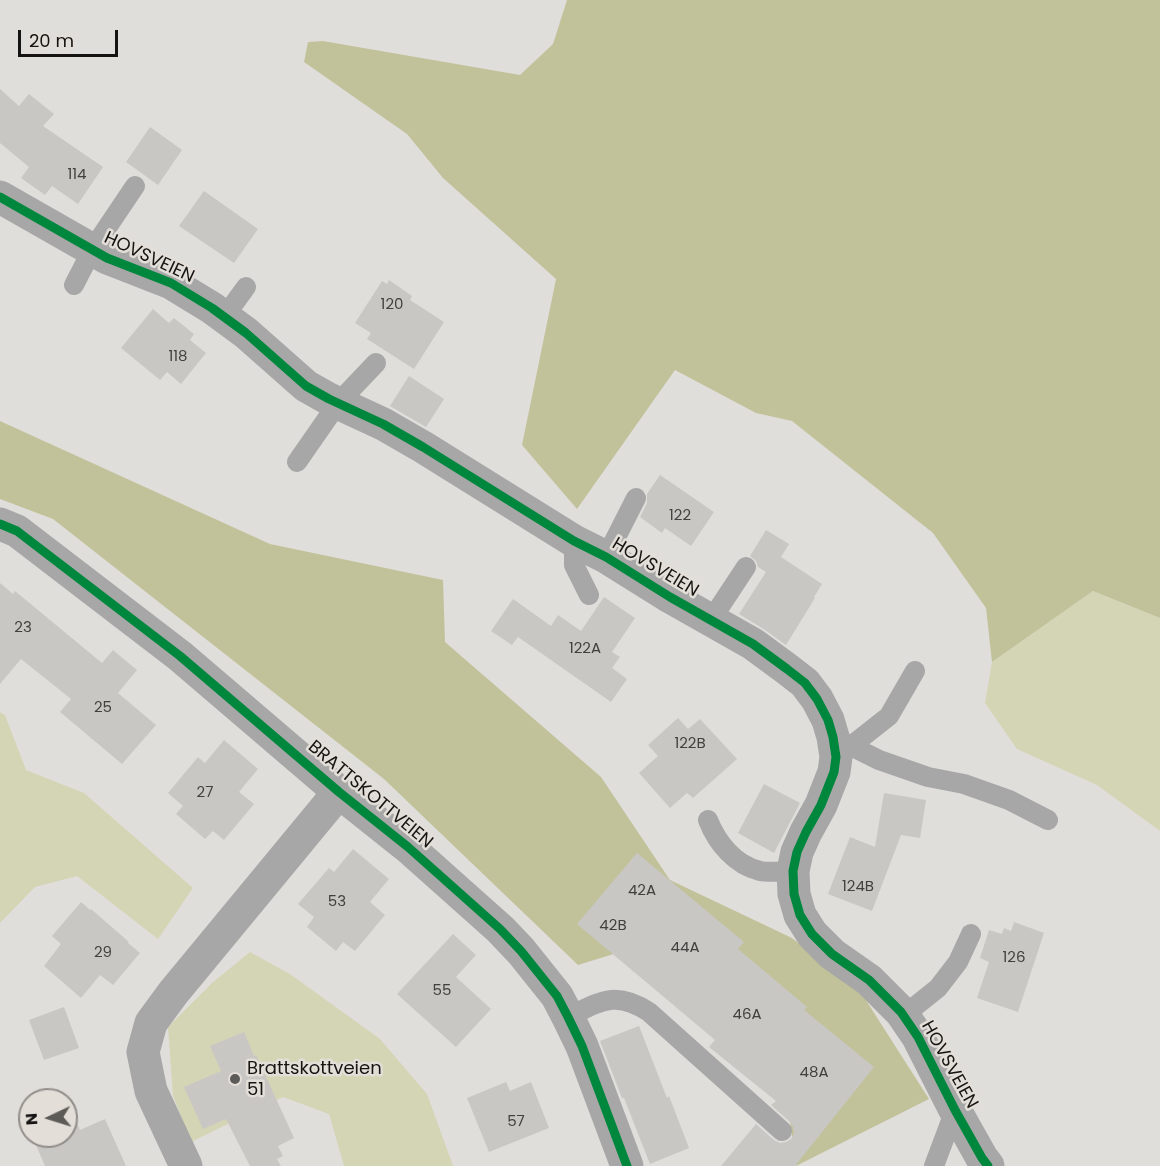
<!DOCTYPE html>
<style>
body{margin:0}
#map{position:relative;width:1160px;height:1166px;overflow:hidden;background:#e0dedb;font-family:Poppins,sans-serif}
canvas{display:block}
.north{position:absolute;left:18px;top:1088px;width:60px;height:60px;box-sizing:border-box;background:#e3ded8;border:2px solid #918d89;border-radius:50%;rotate:266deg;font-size:16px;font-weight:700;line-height:24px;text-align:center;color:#161412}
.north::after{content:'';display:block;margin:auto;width:21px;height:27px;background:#5d5b58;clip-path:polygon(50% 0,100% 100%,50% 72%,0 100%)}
.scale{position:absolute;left:18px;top:30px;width:100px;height:27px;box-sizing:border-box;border:3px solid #161412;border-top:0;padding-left:8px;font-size:18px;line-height:21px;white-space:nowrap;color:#161412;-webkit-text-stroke:4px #e3ded8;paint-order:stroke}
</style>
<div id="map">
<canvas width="1160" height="1166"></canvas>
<div class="north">N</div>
<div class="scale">20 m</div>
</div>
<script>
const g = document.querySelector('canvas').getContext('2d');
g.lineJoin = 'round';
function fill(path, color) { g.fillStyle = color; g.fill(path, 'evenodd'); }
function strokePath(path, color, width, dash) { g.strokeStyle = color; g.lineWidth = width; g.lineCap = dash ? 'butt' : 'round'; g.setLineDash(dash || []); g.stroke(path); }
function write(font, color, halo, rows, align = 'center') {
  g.font = font + ' Poppins,sans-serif'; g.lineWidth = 5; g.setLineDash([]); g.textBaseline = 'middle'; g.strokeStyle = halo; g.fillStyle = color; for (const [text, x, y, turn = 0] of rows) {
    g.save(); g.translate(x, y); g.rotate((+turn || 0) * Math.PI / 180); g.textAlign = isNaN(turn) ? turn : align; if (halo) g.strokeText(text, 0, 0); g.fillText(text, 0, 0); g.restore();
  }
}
fill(new Path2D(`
 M 1093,591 L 1160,618 L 1160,831 L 1097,785 L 1017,749 L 985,703 L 992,662 Z
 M 0,712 L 5,715 L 26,770 L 84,793 L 193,888 L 158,939 L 77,876 L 35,887 L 0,923 Z
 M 250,952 L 290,974 L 380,1039 L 427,1094 L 453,1166 L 344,1166 L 329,1114 L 283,1097 L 191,1142 L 173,1096 L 168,1027 L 212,983 Z`), '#d4d5b5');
fill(new Path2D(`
 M 567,0 L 1160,0 L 1160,618 L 1093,591 L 992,662 L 986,608 L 933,533 L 792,421 L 756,413 L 675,370 L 577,509 L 522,445 L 556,279 L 443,178 L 407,134 L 304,62 L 308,42 L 323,41 L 520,75 L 553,44 Z
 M 0,421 L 270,544 L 443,580 L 445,642 L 601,777 L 670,880 L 792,938 L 862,994 L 929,1099 L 796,1166 L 785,1084 L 688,931 L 578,965 L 384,779 L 53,519 L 0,499 Z`), '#c2c29a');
fill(new Path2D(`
 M 0,89 L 19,106 L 29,94 L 54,114 L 43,126 L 103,167 L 78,204 L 52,186 L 45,195 L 21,178 L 29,167 L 0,143 Z
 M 150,127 L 182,150 L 158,185 L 126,162 Z
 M 204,191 L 258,229 L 234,263 L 179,226 Z
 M 389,280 L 412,296 L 410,300 L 444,322 L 414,369 L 367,339 L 371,333 L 355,323 L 382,281 L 387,284 Z
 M 153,309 L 169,323 L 174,318 L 194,334 L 190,340 L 206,353 L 181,384 L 167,372 L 160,380 L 121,348 Z
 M 409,376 L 444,399 L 426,427 L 390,406 Z
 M 660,475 L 714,512 L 691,546 L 665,528 L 662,533 L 640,517 L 647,503 L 647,494 Z
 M 766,530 L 789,544 L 781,557 L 822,584 L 814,597 L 815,598 L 786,645 L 762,628 L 739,614 L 766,572 L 758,567 L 756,561 L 750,556 Z
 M 0,583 L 13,594 L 15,591 L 102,663 L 113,650 L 137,670 L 118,693 L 156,725 L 122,764 L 60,712 L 71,699 L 21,659 L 0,684 Z
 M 604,597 L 635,618 L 612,652 L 620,657 L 612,668 L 627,679 L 611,702 L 518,637 L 512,645 L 491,631 L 513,599 L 551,626 L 558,615 L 581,631 Z
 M 678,718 L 688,729 L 700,719 L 737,759 L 693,798 L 687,793 L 670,808 L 639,773 L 658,756 L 648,745 Z
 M 224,740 L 258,769 L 239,792 L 254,804 L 224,840 L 213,831 L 205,839 L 176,814 L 183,806 L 168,793 L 198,757 L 205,763 Z
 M 764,784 L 800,803 L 774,853 L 738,833 Z
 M 884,793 L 926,800 L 920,838 L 901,835 L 872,911 L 828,894 L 850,837 L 875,847 Z
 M 353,849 L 389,879 L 370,902 L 385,915 L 355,951 L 343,942 L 336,951 L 307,927 L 314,917 L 298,904 L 329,868 L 334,872 Z
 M 637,853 L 744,942 L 738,949 L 807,1007 L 804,1010 L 874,1067 L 795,1166 L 721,1166 L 756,1124 L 774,1140 L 780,1143 L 786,1142 L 791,1139 L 794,1133 L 793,1127 L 790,1122 L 771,1105 L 776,1101 L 709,1047 L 715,1040 L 577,924 Z
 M 81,902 L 90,910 L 91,909 L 129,942 L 128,943 L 140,953 L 113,985 L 100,975 L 81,998 L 44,966 L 61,944 L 52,936 Z
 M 1014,922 L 1044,933 L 1018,1012 L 977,998 L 989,962 L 980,958 L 989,930 L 1002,934 L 1004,928 L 1011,931 Z
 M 453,934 L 476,955 L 456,977 L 491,1009 L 456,1047 L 397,994 Z
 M 64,1007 L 79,1048 L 44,1060 L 29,1020 Z
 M 639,1026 L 667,1098 L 669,1096 L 689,1148 L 650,1164 L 624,1098 L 622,1098 L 600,1041 Z
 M 244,1032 L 254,1056 L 256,1055 L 294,1138 L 278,1146 L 283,1156 L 277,1159 L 281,1166 L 250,1166 L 226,1119 L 203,1129 L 184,1087 L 221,1071 L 210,1046 Z
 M 506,1082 L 510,1091 L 531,1082 L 549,1128 L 489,1152 L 467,1098 Z
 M 72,1110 L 80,1130 L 105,1119 L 126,1166 L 45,1166 L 32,1136 L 66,1136 L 66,1113 Z`), '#c8c7c4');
strokePath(new Path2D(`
 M 74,285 L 92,250 L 135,186
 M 225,316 L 246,287
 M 297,462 L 338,403 L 376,363
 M 574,541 L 574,565 L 589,595
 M 606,557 L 636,498
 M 711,620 L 746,567
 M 833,737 L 879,760 L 928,777 L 964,784 L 1009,800 L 1048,820
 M 851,746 L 889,716 L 915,671
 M 708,820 C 717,843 735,865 760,871 C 770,873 783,871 793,871
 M 903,1016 L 938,988 L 958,962 L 971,934
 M 568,1017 C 601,1001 616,990 649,1012 L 782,1131
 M 934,1166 L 955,1110`), '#a8a7a7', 20);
strokePath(new Path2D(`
 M 0,197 L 107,258 L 171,283 L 212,308 L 246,333 L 306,386 L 329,399 L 383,424 L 423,447 L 574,541 L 606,557 L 670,597 L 753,644 L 787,669 L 805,683 L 817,699 L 828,720 L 833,737 L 836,757 L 834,772 L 821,805 L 806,832 L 797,852 L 793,871 L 794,894 L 800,915 L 812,934 L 832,954 L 869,980 L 901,1012 L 918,1037 L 955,1110 L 982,1158 L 988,1166
 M 0,524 L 17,531 L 180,656 L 339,792 L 408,847 L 500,929 L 521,951 L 557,996 L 568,1017 L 582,1046 L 627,1166
 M 186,1166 L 151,1091 L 143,1052 L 151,1023 L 173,993 L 339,792`), '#a8a7a7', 33);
strokePath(new Path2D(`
 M 0,197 L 107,258 L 171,283 L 212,308 L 246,333 L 306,386 L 329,399 L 383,424 L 423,447 L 574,541 L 606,557 L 670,597 L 753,644 L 787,669 L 805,683 L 817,699 L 828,720 L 833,737 L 836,757 L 834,772 L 821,805 L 806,832 L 797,852 L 793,871 L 794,894 L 800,915 L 812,934 L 832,954 L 869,980 L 901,1012 L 918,1037 L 955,1110 L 982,1158 L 988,1166
 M 0,524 L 17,531 L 180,656 L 339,792 L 408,847 L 500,929 L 521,951 L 557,996 L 568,1017 L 582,1046 L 627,1166`), '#00873e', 9);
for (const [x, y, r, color] of [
 [235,1079,6,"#5d5b58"]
]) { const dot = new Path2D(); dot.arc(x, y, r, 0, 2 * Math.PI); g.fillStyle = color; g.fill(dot); strokePath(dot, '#e3ded8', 2); }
write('15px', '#42413e', null, [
 ["114",77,175],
 ["120",392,305],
 ["118",178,357],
 ["122",680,516],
 ["23",23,628],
 ["122A",585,649],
 ["25",103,708],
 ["122B",690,744],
 ["27",205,793],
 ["124B",858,887],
 ["42A",642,891],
 ["53",337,902],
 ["42B",613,926],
 ["44A",685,948],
 ["29",103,953],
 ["126",1014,958],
 ["55",442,991],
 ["46A",747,1015],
 ["48A",814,1073],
 ["57",516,1122]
]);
write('18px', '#161412', '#e3ded8', [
 ["HOVSVEIEN",149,258,25],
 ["HOVSVEIEN",655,568,31],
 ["BRATTSKOTTVEIEN",370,795,40],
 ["HOVSVEIEN",949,1065,61]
]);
write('18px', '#161412', '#e3ded8', [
 ["Brattskottveien",247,1069],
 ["51",247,1090]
], 'left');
</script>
